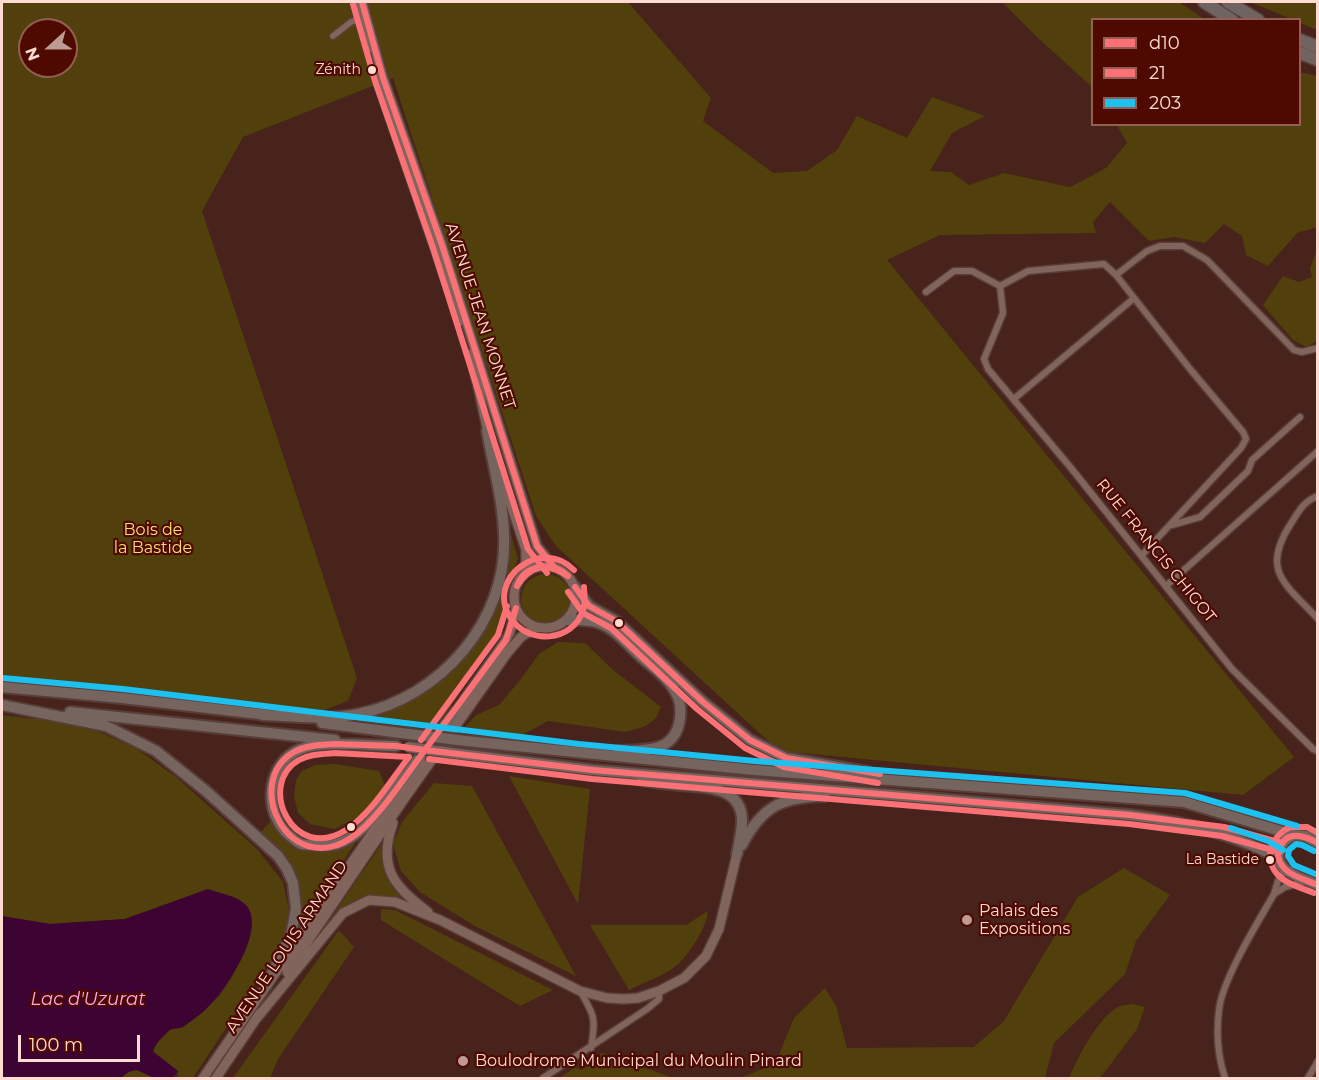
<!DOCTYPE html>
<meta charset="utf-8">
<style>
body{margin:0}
#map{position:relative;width:1319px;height:1080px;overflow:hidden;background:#47231b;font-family:Montserrat,sans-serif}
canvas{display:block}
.frame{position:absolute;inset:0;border:3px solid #fedbd2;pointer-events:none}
.legend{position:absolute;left:1091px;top:18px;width:210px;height:108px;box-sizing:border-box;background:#4e0a00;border:2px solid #945e54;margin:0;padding:8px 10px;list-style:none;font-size:18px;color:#fedbd2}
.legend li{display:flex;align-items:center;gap:12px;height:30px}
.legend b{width:30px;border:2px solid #945e54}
.north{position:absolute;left:18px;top:18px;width:60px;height:60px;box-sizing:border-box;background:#4e0a00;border:2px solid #945e54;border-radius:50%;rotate:249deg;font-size:16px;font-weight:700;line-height:24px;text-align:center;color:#fedbd2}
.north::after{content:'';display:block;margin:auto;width:21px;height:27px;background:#be9b92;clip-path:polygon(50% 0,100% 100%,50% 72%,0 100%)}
.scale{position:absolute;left:18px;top:1035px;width:122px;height:27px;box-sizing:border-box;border:3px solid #fedbd2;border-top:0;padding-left:8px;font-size:18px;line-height:21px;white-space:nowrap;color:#fedbd2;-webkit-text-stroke:4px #4e0a00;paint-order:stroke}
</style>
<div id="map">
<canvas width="1319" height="1080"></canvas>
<div class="frame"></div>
<ul class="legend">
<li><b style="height:8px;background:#fc7176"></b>d10</li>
<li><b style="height:8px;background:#fc7176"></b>21</li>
<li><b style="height:8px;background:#1dc1f0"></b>203</li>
</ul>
<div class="north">N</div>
<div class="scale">100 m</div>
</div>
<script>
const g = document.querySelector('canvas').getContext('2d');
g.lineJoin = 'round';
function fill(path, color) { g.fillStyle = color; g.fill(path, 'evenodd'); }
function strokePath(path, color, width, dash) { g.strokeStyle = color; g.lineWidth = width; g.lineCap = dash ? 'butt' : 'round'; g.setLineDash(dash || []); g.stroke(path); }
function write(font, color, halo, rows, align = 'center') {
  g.font = font + ' Montserrat,sans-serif'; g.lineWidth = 4.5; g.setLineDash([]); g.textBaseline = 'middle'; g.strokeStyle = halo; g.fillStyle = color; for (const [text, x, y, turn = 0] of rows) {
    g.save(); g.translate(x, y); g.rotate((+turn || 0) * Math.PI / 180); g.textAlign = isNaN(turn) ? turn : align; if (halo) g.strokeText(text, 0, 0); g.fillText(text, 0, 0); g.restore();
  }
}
fill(new Path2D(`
 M 2,2 L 628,2 L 711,98 L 703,121 L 773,173 L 807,171 L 837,150 L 857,116 L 907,138 L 932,97 L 985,116 L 952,133 L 930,171 L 951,172 L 969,185 L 1004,173 L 1070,187 L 1106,168 L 1127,143 L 1117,125 L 1300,124 L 1300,72 L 1317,76 L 1317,227 L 1297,233 L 1268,266 L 1246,255 L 1242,236 L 1224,224 L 1205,243 L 1174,237 L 1149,241 L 1110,202 L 1093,222 L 1096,233 L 940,235 L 887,260 L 1294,757 L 1243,795 L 779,751 L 556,546 L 536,516 L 393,78 L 243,137 L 202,211 L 357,678 L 348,701 L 324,710 L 2,675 ZM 30,30 L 66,30 L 66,66 L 30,66 Z
 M 1002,2 L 1179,2 L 1204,19 L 1092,20 L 1092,87 L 1037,37 Z
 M 1250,2 L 1317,2 L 1317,30 L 1300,23 L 1300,20 L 1291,19 Z
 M 1317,249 L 1317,341 L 1307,347 L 1293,340 L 1263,305 L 1283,276 L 1299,282 L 1312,277 L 1310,269 Z
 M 506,517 L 518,559 L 507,590 L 505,604 L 507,616 L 504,627 L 436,728 L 353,722 C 409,709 481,664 496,604 C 502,579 503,543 506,517 Z
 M521 599a25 25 0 1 1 50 0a25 25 0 1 1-50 0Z
 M 558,642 L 585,643 L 612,669 L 661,707 L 656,718 L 646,726 L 626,732 L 548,721 L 522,735 L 465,727 L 476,715 L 499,705 L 521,679 L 539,654 Z
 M 2,715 L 62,722 L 91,728 L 137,749 L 176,777 L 257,849 L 283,882 L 290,915 L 282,943 L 193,1078 L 178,1078 L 178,1071 L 153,1051 L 154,1046 L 171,1029 L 183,1027 L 204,1011 L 220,995 L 232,977 L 248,943 L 208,889 L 125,919 L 50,924 L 2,916 Z
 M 335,764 L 379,771 L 386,788 L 357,818 L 334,829 L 310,824 L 298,813 L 294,796 L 296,780 L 302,771 L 315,765 Z
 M 509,776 L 590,789 L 578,904 Z
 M 434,783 L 472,786 L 576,976 L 475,926 L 420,892 L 401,871 L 393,844 L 402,822 Z
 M 272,820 C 275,825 278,832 282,836 C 298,850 321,856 341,848 C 347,846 352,842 358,839 L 298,930 L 300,910 L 299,894 L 259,834 Z
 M 384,821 L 212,1078 L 206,1078 Z
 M 383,842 C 383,865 390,883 405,901 C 365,891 355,895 326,925 Z
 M 1124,868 L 1170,895 L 1136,941 L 1125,974 L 1054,1043 L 1045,1078 L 740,1078 L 775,1064 L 794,1018 L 825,988 L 836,1006 L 847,1048 L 974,1047 L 1004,1021 L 1078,897 Z
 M 381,909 L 395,910 L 553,990 L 520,1006 L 381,920 Z
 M 708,911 C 707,928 686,960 672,969 C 658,978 643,983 629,990 L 590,925 L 686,925 Z
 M 339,930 L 354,947 L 278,1059 L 270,1078 L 233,1078 Z
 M 1133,1004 L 1145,1007 L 1137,1029 L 1104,1073 L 1099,1078 L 1069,1078 C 1077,1058 1099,1017 1118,1007 C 1122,1005 1128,1005 1133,1004 Z
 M 602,1053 L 674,1078 L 560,1078 L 575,1067 L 581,1070 Z
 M 137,1070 L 155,1078 L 121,1078 L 128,1072 Z`), '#51400b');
fill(new Path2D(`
 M 208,889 C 219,893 238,896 246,905 C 268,929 224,993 205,1010 C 201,1014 187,1024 183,1027 C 179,1029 173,1028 170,1030 C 163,1035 155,1044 153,1052 L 178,1071 L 172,1078 C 168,1078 162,1079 157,1078 C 140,1075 138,1062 121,1078 L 2,1078 L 2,916 L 50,924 L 125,919 Z`), '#3d0333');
const street = new Path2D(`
 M 333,36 L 351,22 L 359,19
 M 1116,275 L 1147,251 L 1160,246 L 1183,246 L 1207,260 L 1294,350 L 1302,352 L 1318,348
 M 1000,286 L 1028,271 L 1104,264 L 1116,275 L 1190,369 L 1243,432 L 1246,439 L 1241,448 L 1142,555
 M 926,292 L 954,271 L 972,271 L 1000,286 L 1003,313 L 984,359 L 988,369 L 1071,468 L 1232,669 L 1313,749 L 1318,751
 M 1015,398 L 1133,299
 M 1318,496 C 1303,501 1298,513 1290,525 C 1260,572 1287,585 1318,619
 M 1172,525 L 1200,517 L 1248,471 L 1252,460 L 1300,417
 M 1166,586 L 1318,451
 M 1274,894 L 1285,887 L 1306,881
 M 580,991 C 595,1016 596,1019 591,1048
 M 543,1078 L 647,1009 L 659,999 L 659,991
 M 1225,1078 C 1218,1057 1216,1034 1219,1010 C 1222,980 1258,922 1274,894 L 1278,881 L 1285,870
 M 1308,1078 L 1318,1061`);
const secondary = new Path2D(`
 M 355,2 L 368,48
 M 362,2 L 383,78 L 442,245 L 537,546 L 554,567
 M 375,73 L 460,321
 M 471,354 L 489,437
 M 497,462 L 526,550 L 526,572
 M514 597a31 31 0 1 1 62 0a31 31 0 1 1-62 0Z
 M 451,718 L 506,640 L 510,632 L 516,608
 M 393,823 C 377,868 394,886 428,912
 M 287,972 L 402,802 L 508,652 L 521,637 L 537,627
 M 257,1018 L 343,913 L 369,900 L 395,902 L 440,920 L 580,991 L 607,998 L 623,999 L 638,998 L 659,991 L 684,978 L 706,956 L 719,929 L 737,854
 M 203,1078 L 421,762
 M 216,1078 L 260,1013`);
const primary = new Path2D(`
 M 575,587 L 589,606 L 616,621 L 703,702 L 750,740 L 786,758 L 868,772
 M 567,620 C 577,620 589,619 599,623 C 614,628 627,644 639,655 C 652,667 670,679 677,695 C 681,703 681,710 680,718 C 676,753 645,750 618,751
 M 2,687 L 122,698 L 268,715
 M 2,705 L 106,726 L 156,751 L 206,791 L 278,856 L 287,869 L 293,883 L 296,909 L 291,935 L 266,986
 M 70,712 L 335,740
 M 262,715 C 294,716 326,721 358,714 C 440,698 508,621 504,535 C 503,500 493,465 487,431
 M 322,723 L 417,735
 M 466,741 L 754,770 L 1184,802 L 1294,835
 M 396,746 C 372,746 322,740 301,749 C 266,763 262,813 290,836 C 294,839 297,842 301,844 C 306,845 311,845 315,845 C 328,847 339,845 350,838 C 369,827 382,805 396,788 C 415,763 435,737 455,712
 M 460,754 L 593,770 L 1130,815 C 1179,821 1235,834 1278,858
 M 642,780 C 655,783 667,784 680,785 C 704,787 742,786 742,821 C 742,831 739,843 737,854
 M 1318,843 L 1305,836 L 1294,835 C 1279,841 1272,859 1286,870 C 1294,877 1308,880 1318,885
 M 742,845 C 762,806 782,797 825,796`);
const highway = new Path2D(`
 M 1204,2 L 1232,20
 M 1228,2 L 1258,20
 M 1300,40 L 1318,47
 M 1300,53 L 1318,60`);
strokePath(street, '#583d38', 9);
strokePath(secondary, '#583d38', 12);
strokePath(primary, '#583d38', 14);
strokePath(highway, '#583d38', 15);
strokePath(street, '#81645c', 6);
strokePath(secondary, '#81645c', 9);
strokePath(primary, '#76645f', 10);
strokePath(highway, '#6f6461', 12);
const primaryBridge = new Path2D(`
 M 417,735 L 466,741
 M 408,747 L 460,754`);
strokePath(primaryBridge, '#583d38', 14, []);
strokePath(primaryBridge, '#76645f', 10);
strokePath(new Path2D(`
 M 362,2 L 383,78 L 442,245 L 537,546 L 554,567
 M 517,586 C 525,564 552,561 568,576
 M 517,586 C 531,564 547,562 568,576
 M 575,587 L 589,606 L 616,621 L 703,702 L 750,740 L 786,758 L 880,774
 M 335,744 L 396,746 L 425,750 C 405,776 378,820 351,838 C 288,879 242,782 294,752 C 306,745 321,745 335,744 Z
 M 425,750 L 593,770 L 1130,815 L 1224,827 L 1282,843
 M 425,750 L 506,640 L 516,608
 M 1318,843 C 1300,833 1282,830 1278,856 C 1282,875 1302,878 1318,885`), '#fc7176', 6);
strokePath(new Path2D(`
 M 353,4 L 375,81 L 433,248 L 528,549 L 547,573
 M 574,570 C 541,536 486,579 510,617 C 527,645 573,643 583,610 C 586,603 584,594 584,587
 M 568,592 L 583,613 L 611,628 L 697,709 L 745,748 L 784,767 L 878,783
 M 421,740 L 498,635 L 507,606
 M 335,753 L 409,757 C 390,781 372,813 346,830 C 293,864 256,784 299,760 C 310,754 323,754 335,753 Z
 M 429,759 L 592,779 L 1129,824 L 1222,836 L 1280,852
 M 1314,893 C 1304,889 1293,886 1284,880 C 1262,865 1268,838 1290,827 L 1307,827 L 1318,833`), '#fc7176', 6);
strokePath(new Path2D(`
 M 3,678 L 123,689 L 579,744 L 755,761 L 1185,793 L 1297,826
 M 1231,828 L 1268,841 L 1283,850
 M 1314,851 L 1302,845 L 1296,844 L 1289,850 L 1288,856 L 1294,865 L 1318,875`), '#1dc1f0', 6);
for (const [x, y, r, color] of [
 [372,70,5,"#fedbd2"],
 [619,623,5,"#fedbd2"],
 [351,827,5,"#fedbd2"],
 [1270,860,5,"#fedbd2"],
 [967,920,6,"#be9b92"],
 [463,1061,6,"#be9b92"]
]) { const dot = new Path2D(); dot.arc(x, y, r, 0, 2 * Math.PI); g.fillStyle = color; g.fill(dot); strokePath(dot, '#4e0a00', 2); }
write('14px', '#fedbd2', '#4e0a00', [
 ["Zénith",361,70],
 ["La Bastide",1259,860]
], 'right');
write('16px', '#fedbd2', '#4e0a00', [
 ["AVENUE JEAN MONNET",480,316,72],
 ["RUE FRANCIS CHIGOT",1156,551,51],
 ["AVENUE LOUIS ARMAND",287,947,-56]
]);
write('16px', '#fdde70', '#4e0a00', [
 ["Bois de",153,530],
 ["la Bastide",153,548]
]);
write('16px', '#fedbd2', '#4e0a00', [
 ["Palais des",979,911],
 ["Expositions",979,929],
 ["Boulodrome Municipal du Moulin Pinard",475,1061]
], 'left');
write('italic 18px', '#fda6eb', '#4e0a00', [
 ["Lac d'Uzurat",88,1000]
]);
</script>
